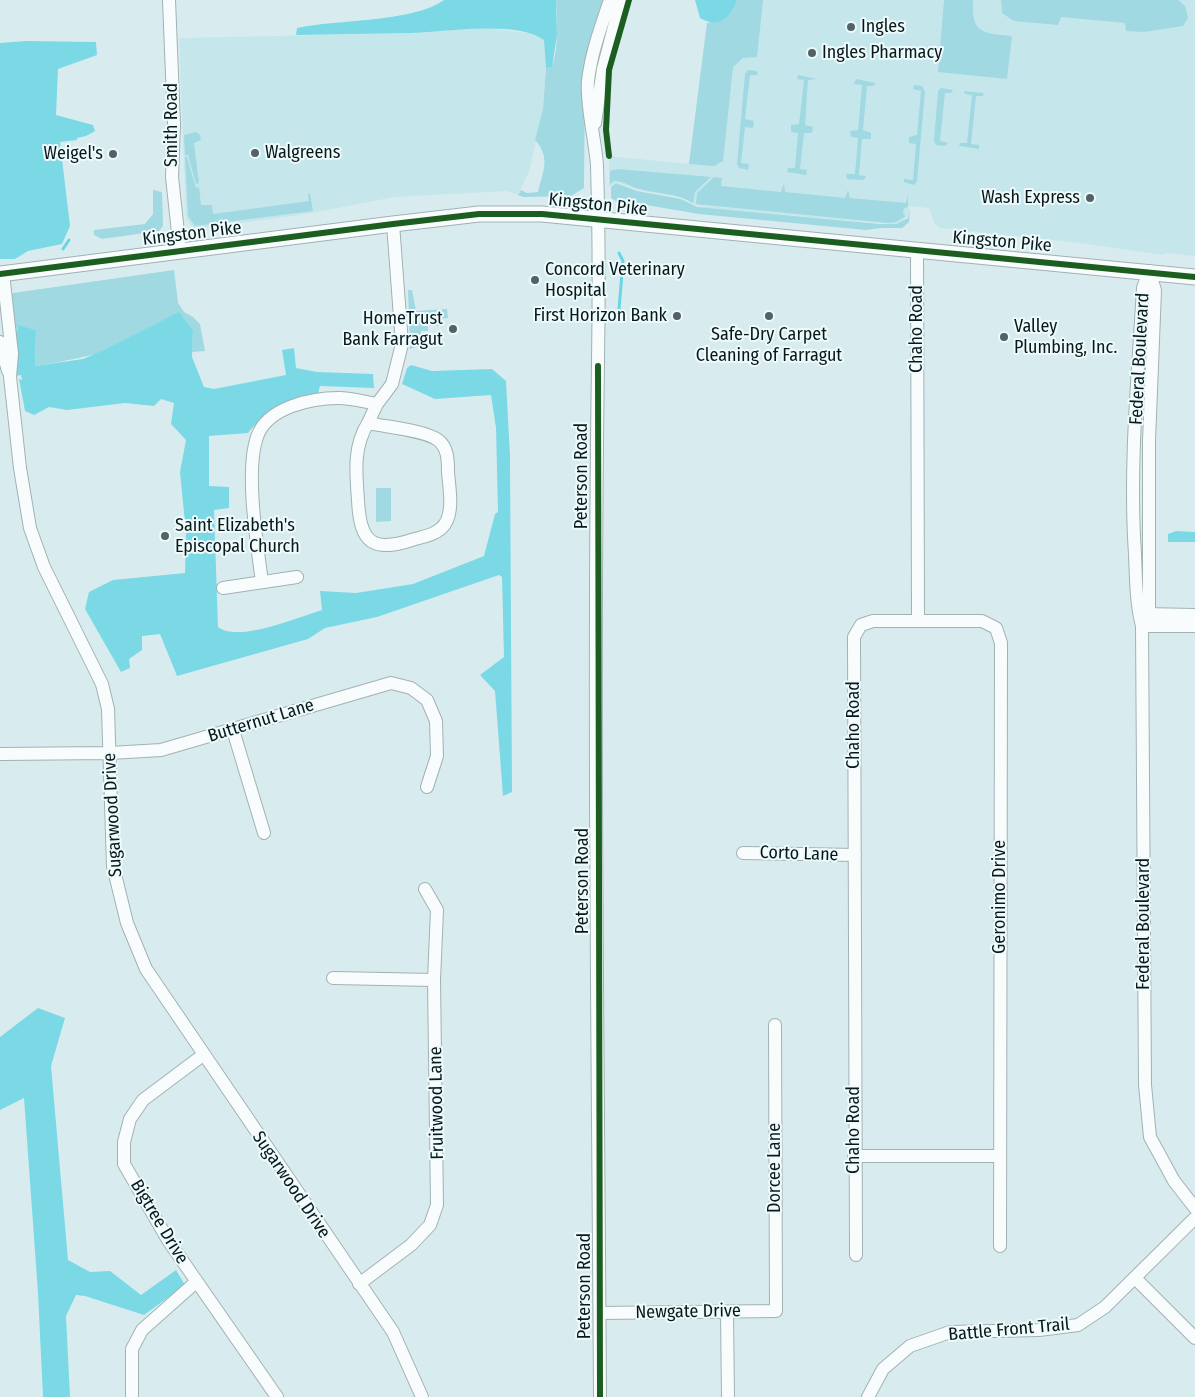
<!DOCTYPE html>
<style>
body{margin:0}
canvas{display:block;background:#d8ecef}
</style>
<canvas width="1195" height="1397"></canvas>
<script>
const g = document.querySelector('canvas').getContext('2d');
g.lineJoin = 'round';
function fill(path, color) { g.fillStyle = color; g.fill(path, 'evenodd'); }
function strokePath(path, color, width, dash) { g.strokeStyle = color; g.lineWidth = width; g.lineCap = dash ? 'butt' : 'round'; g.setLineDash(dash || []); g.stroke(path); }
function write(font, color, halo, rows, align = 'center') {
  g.font = font + ' "Fira Sans Condensed",sans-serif'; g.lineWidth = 4; g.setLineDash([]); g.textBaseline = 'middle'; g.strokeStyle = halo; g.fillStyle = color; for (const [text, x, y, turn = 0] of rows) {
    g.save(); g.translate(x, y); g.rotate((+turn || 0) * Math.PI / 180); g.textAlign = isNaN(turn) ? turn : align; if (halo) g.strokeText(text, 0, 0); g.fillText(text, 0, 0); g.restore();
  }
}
fill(new Path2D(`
 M 737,0 L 1195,0 L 1195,256 L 1166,253 L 1163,255 L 1080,243 L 940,228 L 934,223 L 929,208 L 909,206 L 908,215 L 902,221 L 894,224 L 877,223 L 706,208 L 692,204 L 683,198 L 638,190 L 616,182 L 609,187 L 609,156 L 689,164 L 707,23 L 722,21 L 733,12 Z
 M 480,27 L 536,34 L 544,40 L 546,68 L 543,109 L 530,169 L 518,195 L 507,191 L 395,197 L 300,215 L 202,228 L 193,227 L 190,224 L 186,218 L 179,38 L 414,33 Z`), '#c5e7ec');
fill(new Path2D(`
 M 556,0 L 607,0 L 585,79 L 584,188 L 571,196 L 523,197 L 518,195 L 521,190 L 527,193 L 538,192 C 543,171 551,158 535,140 L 543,109 L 546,68 L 552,67 C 559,46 557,21 556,0 Z
 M 737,0 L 763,0 L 757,57 L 743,58 L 733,67 L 723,161 L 714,166 L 689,164 L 707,23 C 725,21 731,16 737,0 Z
 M 944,0 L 973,0 C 971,34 983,33 1012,36 L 1007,79 L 938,72 Z
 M 1001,0 L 1178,0 L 1185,6 L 1188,18 L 1183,26 L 1144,32 L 1126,31 L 1125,23 L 1061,17 L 1058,25 L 1014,21 L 1002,13 Z
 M 748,70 L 756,71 L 758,73 L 757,75 L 750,75 L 745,119 L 754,121 L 753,128 L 745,127 L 741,163 L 749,164 L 748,170 L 739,168 L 737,164 L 745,74 Z
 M 798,75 L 817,79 L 808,80 L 805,125 L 813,127 L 812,133 L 804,133 L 800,169 L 807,170 L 806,175 L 787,172 L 788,168 L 795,168 L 798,133 L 791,132 L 791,125 L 799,124 L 804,80 L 797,79 Z
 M 856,79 L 875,83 L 874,86 L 867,86 L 863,130 L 871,133 L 871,139 L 862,139 L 859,175 L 866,176 L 864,180 L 847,179 L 846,174 L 855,174 L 858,138 L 851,137 L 850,131 L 858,130 L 862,85 L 854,84 Z
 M 914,85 L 922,86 L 925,92 L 917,181 L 914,185 L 904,182 L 904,179 L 913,180 L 916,144 L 909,143 L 909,137 L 917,135 L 921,91 L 913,89 Z
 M 941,88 L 953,90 L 951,93 L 945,93 L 940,141 L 948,143 L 945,146 L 936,145 L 934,141 L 938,91 Z
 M 964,91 L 984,93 L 983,96 L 976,96 L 971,144 L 979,145 L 979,149 L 959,146 L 960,143 L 967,143 L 972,95 L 965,94 Z
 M 196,132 L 200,135 L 201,140 L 194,143 L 199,183 L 196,184 L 188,155 L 185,155 L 184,135 Z
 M 185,157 L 187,157 L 196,188 L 199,187 L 201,205 L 212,205 L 213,214 L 309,201 L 308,194 L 310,193 L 313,211 L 195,226 L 188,216 Z
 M 618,169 L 711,177 L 695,192 L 693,203 C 677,193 659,194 640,189 C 631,187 624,181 614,181 L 610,184 L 610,171 Z
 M 714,177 L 722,178 L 721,186 L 781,192 L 784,183 L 785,192 L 845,198 L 848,190 L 850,198 L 906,203 L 908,195 L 908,207 L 904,208 L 903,214 L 906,216 L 896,222 L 888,223 L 696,204 L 697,193 Z
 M 616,183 L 637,191 L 681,199 L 697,207 L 880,224 L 896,224 L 908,218 L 910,207 L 909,222 L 902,228 L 881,228 L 866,230 L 699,214 L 646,205 L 619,203 L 611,198 L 611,187 Z
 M 153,190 L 162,192 L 163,226 L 159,231 L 102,239 L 94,235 L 94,230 L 145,224 L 153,214 Z
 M 174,270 L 178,303 L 184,312 L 193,317 L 200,324 L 205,351 L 192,352 L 193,331 C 140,343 88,358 35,366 L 36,330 L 17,326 L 18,332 L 14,332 L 11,297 L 13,293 Z
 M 408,290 L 412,290 L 416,311 L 447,309 L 448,318 L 439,319 L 440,326 L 428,326 L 428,331 L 421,331 L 422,345 L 410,349 Z
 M 376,488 L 391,488 L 391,521 L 376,522 Z`), '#a0d9e1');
fill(new Path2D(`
 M 444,0 L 556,0 L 557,35 L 552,67 L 546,68 L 544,40 C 518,20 444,32 412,33 C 373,34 335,34 296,35 L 297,28 C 337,19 412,23 444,0 Z
 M 695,0 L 737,0 C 731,18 718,29 700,18 Z
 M 26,41 L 96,42 L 97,55 L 58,69 L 56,115 L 93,125 L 95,131 L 86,136 L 77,138 L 77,140 L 60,142 L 70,226 L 62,244 L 28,251 L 15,259 L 0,259 L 0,43 Z
 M 179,312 L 193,331 L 192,357 L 204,387 L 214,389 L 286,375 L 282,350 L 294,348 L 296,368 L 317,372 L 373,374 L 374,388 L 320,386 L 318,394 C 286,402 270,406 248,433 L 209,436 L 209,486 L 229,487 L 229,508 L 214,510 L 218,627 C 238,643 299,617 322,610 L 320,591 L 356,593 L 413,584 L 484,556 L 495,514 L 498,512 L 496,428 L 491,395 L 435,399 L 402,384 L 407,368 L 411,365 L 432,371 L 492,369 L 506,381 L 510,456 L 512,792 L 503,796 L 495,691 L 480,675 L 504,657 L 502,577 L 499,575 L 377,617 L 325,628 L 308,639 L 177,676 L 160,634 L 142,636 L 142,650 L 129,659 L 130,668 L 121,672 L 85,609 L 89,592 L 113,580 L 185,573 L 186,533 L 180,472 L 186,440 L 171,424 L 174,403 L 161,399 L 154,406 L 125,403 L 67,410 L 49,407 L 34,415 L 25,411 L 19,379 L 22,380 L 21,375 L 15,376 L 14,332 L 18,331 L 17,325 L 36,330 L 35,366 L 83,359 L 104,350 Z
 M 1176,531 L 1195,532 L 1195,542 L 1168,542 L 1168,534 Z
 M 38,1008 L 65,1018 L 51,1066 L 68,1260 L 90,1272 L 110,1271 L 141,1295 L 176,1270 L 185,1285 L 144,1315 L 85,1296 L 76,1295 L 66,1316 L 70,1397 L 43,1397 L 38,1293 L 24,1098 L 0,1110 L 0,1037 Z`), '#7bd9e6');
strokePath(new Path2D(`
 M 63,249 L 69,240
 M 619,253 L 623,261 L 619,309 L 624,314
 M 623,269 L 630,273`), '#67d6e5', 3);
const minor = new Path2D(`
 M 169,0 L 174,124 L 172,177 L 180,251
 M 595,123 L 603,69 L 621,0
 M 917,249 L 918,620
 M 1149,271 L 1143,288 C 1138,377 1129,466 1135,554 C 1136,579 1136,603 1142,626 L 1145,1085 L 1150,1137 L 1174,1181 L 1195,1208
 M 3,273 L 12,354 L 10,377 L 20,468 L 30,528 L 44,567 L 102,684 L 108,709 L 113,866 L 127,923 L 146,969 L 393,1332 L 422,1397
 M 0,342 L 8,371
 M 368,423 C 386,427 424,430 438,440 C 448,447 448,461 448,472 C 449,487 454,510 445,524 C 438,534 426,536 415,539 C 373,553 360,544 358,500 C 356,472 353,447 368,423 Z
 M 368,423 L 377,404 L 392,384 L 402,344 L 393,224
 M 262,582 C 257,544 245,471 257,437 C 267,407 312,398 339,398 C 352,398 365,402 377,404
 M 223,588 L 297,577
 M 1143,614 L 1195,615
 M 1142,626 L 1149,612 L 1149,441 L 1155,290 L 1149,271
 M 1142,626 L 1195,626
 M 233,730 L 264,833
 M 0,754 L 110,753 L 161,750 L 391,683 L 411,688 L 427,700 L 436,721 L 437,756 L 427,787
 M 743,853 L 855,855
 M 333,978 L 434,980
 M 203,1055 L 143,1100 L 130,1119 L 124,1142 L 124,1164 L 168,1240 L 277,1397
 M 854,1156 L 1000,1156
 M 856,1255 L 854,637 L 861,625 L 873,621 L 982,621 L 996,628 L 1001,643 L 1000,1246
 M 1135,1278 L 1195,1338
 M 359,1284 L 411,1245 L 430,1225 L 437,1205 L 434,980 L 437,910 L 425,889
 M 727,1312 L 728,1397
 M 600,1313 L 776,1311 L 775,1025
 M 132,1397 L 132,1349 L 142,1330 L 196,1282
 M 600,1397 C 598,1052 593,707 598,362 C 599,297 599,231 597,165 C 595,139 586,105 588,81 C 591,54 601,26 610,0
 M 868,1397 L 883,1369 L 910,1346 L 950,1332 L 1039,1330 L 1078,1325 L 1105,1307 L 1195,1218`);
const major = new Path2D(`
 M 0,274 L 393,224 L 479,214 L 542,214 L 1195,277`);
strokePath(minor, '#a2b1b3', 14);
strokePath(major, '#a2b1b3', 17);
strokePath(minor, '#f9fcfd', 12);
strokePath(major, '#f9fcfd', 15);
strokePath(new Path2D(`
 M 609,156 L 606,130 L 609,70 L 629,0
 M 0,274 L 393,224 L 479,214 L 542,214 L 1195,277
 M 598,366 L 600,1397`), '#1b5e20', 6);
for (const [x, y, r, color] of [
 [851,27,5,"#536265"],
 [812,53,5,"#536265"],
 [255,153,5,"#536265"],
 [113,154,5,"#536265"],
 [1090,198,5,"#536265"],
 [535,280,5,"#536265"],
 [677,316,5,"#536265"],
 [769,316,5,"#536265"],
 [453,329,5,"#536265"],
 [1004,337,5,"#536265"],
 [165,536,5,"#536265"]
]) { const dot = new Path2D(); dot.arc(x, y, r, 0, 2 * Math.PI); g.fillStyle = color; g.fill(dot); strokePath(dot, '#edfbfd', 2); }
write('18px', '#0b181a', '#edfbfd', [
 ["Ingles",861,27],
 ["Ingles Pharmacy",822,53],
 ["Walgreens",265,153],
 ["Weigel's",103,154,"right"],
 ["Wash Express",1080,198,"right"],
 ["Concord Veterinary",545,270],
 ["Hospital",545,291],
 ["First Horizon Bank",667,316,"right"],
 ["HomeTrust",443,319,"right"],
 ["Bank Farragut",443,340,"right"],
 ["Valley",1014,327],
 ["Plumbing, Inc.",1014,348],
 ["Safe-Dry Carpet",769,335,"center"],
 ["Cleaning of Farragut",769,356,"center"],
 ["Saint Elizabeth's",175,526],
 ["Episcopal Church",175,547]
], 'left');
write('18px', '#0b181a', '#edfbfd', [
 ["Smith Road",172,125,-90],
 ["Kingston Pike",598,205,6],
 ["Kingston Pike",192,234,-7],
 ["Kingston Pike",1002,242,5],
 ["Chaho Road",917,329,-90],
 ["Federal Boulevard",1140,359,-87],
 ["Peterson Road",582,476,-90],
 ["Butternut Lane",261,721,-17],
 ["Chaho Road",854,725,-90],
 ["Sugarwood Drive",113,815,-93],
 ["Corto Lane",799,854,2],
 ["Peterson Road",583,881,-90],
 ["Geronimo Drive",1000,897,-90],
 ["Federal Boulevard",1144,924,-90],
 ["Fruitwood Lane",437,1103,-91],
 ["Chaho Road",854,1130,-90],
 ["Dorcee Lane",775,1168,-90],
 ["Sugarwood Drive",291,1185,56],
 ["Bigtree Drive",159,1222,59],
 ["Peterson Road",585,1286,-90],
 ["Newgate Drive",688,1312,-1],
 ["Battle Front Trail",1009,1330,-5]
]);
</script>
